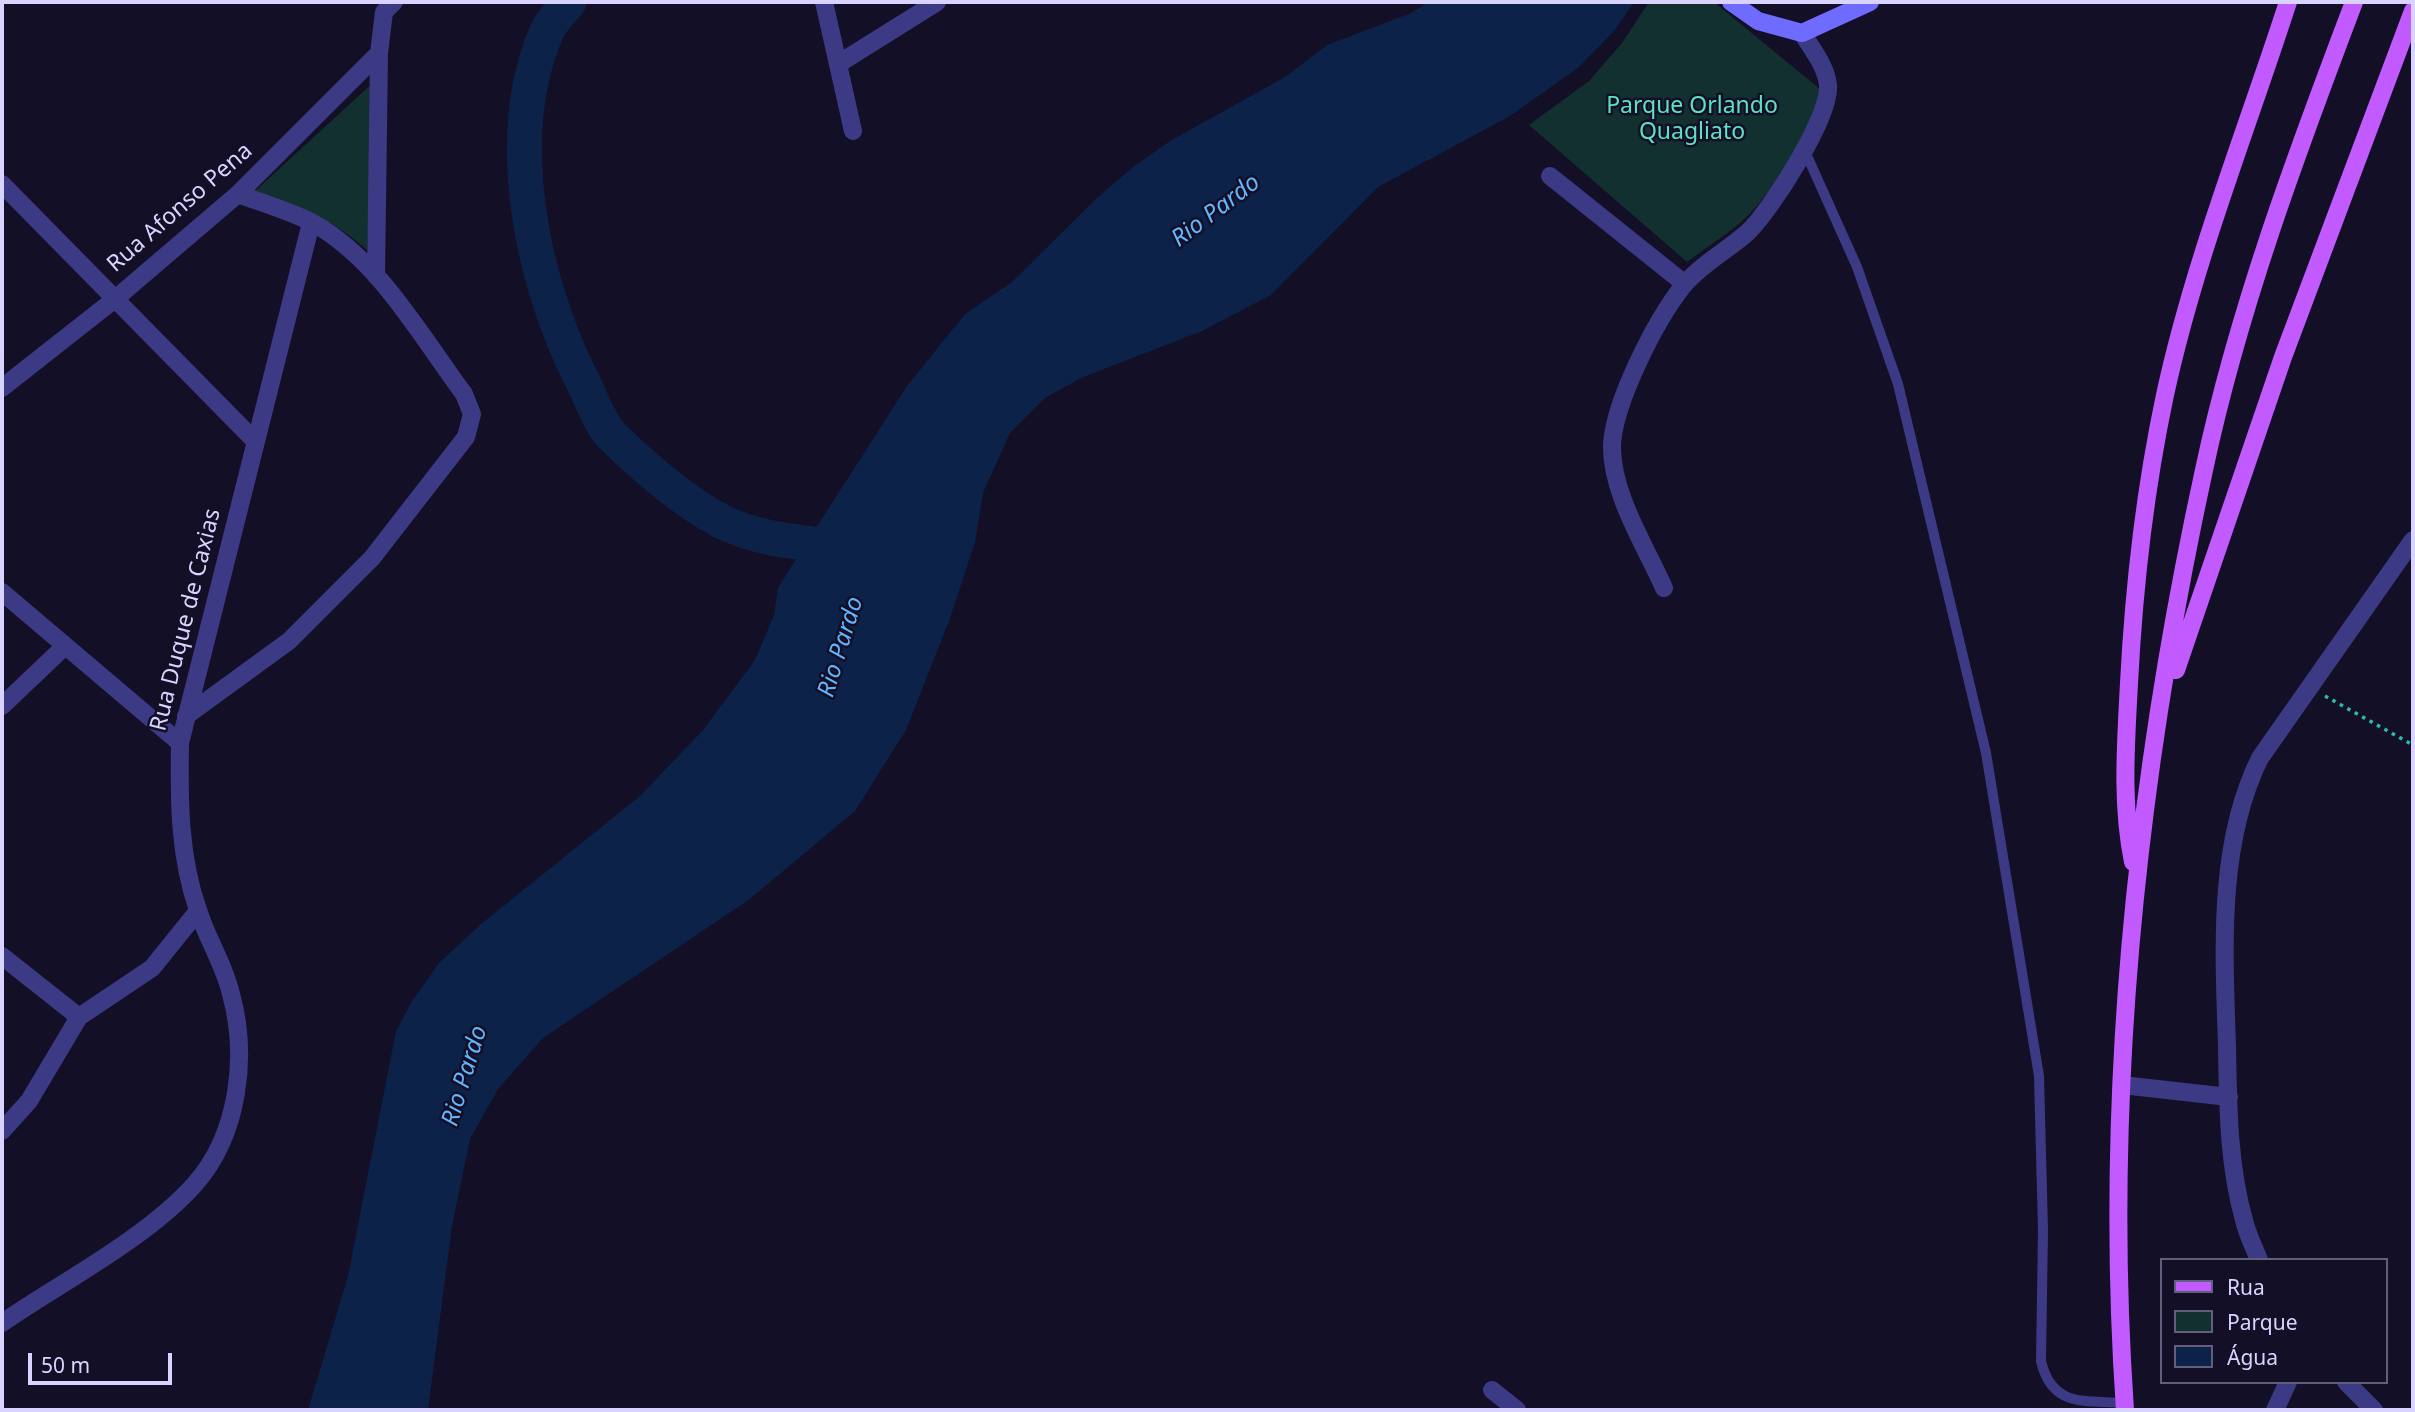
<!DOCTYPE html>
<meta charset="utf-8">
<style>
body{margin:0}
#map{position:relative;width:2415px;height:1412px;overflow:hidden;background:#130f26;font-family:"Noto Sans",sans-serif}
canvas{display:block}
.frame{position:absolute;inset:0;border:4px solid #d9d4ff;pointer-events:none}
.legend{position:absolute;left:2160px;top:1258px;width:228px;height:126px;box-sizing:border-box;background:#130f26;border:2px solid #625e7d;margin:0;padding:9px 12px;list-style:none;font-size:21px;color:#d9d4ff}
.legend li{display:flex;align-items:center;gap:14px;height:35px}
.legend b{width:35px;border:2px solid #625e7d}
.scale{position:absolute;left:28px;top:1353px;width:144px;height:32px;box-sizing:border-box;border:4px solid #d9d4ff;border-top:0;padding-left:9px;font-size:21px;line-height:24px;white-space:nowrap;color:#d9d4ff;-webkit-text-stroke:5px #130f26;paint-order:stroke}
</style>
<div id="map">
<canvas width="2415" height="1412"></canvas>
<div class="frame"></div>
<ul class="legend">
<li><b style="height:9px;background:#c25bff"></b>Rua</li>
<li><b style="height:19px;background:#12302f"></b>Parque</li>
<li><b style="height:19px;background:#0c2248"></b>Água</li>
</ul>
<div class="scale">50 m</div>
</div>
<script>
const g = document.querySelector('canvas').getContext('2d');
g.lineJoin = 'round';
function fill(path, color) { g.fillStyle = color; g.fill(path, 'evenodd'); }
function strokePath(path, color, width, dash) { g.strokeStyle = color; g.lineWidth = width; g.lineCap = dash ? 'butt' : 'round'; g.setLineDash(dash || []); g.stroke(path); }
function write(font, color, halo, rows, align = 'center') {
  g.font = font + ' "Noto Sans",sans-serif'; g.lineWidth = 5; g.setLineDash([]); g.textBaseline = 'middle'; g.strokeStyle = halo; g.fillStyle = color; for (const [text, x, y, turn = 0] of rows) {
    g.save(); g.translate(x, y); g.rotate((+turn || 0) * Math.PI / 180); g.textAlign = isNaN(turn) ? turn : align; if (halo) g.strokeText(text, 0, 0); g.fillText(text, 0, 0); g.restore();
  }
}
fill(new Path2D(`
 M 1649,2 L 1714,2 L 1821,90 C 1811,130 1783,177 1755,208 C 1737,229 1709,245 1687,262 L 1529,125 L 1589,81 L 1622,43 Z
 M 376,80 L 367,250 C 333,220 298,205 255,191 Z`), '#12302f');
fill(new Path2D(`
 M 1429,2 L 1634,2 L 1614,31 L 1578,68 L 1510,116 L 1378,187 L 1271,295 L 1202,331 L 1081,378 L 1045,398 L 1010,433 L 983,493 L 975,542 L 949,621 L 906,730 L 855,811 L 750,899 L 543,1038 L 498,1089 L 470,1139 L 452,1226 L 428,1410 L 308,1410 L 348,1276 L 396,1031 L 411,1003 L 438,964 L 481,924 L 640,796 L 703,730 L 755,660 L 774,615 L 778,588 L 791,567 L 907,386 L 965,314 L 1012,282 L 1096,199 L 1133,167 L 1170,141 L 1285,77 L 1327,45 L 1411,13 Z`), '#0c2248');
strokePath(new Path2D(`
 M 569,2 C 562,11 551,21 547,31 C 501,136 532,282 582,380 C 591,397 599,423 612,436 C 644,467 681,500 721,521 C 761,542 812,543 856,549`), '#0c2248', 35);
strokePath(new Path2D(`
 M 2325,696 L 2413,745`), '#2fb8b0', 3.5, [3.5, 5]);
strokePath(new Path2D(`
 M 1804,149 L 1857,267 L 1898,384 L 1986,753 L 2039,1076 L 2043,1230 L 2041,1361 C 2052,1408 2085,1400 2124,1403`), '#3d3a85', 10);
strokePath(new Path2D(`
 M 824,2 L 853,131
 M 838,64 L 937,2
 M 1550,176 L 1685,284
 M 2,184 L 256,442
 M 376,276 L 379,53 L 384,12 L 394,2
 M 2,388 L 115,299 L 238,194 L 379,53
 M 1664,588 C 1645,545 1611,493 1612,445 C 1614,402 1656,320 1683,286 C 1700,265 1728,250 1748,232 C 1771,210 1831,116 1828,85 C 1826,66 1812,49 1802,33
 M 2,592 L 180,743
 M 2,706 L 64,647
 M 186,716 L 289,641 L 372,558 L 466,437 L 472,414 L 464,394 C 420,335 379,260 313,223 C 290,211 262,203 238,194
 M 2,956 L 79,1017
 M 2122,1085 L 2229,1097
 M 2,1131 L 29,1101 L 79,1017 L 152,968 L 198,911
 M 2259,1260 C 2254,1247 2247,1234 2244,1220 C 2228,1164 2228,1103 2227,1046 C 2224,952 2217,844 2260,758 L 2413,540
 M 2,1323 C 62,1282 147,1238 195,1184 C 239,1134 248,1056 231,994 C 224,964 207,939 198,910 C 179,856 179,800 180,743 L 311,223
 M 2346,1382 L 2374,1410
 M 1492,1390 L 1517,1410
 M 2275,1410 L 2288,1382`), '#3d3a85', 18);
strokePath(new Path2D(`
 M 1731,2 L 1758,21 L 1802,33 L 1870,2`), '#6f6bff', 18);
strokePath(new Path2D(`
 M 2176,670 L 2283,357 L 2413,11
 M 2133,862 C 2121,803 2126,742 2129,683 C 2134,586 2145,489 2165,395 C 2194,261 2246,132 2288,2
 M 2125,1410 C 2103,1095 2137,778 2204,470 C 2238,310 2296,155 2354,2`), '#c25bff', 18);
write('23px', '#5fe0c0', '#130f26', [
 ["Parque Orlando",1692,106],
 ["Quagliato",1692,132]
]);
write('23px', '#d9d4ff', '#130f26', [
 ["Rua Afonso Pena",180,208,-41],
 ["Rua Duque de Caxias",186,620,-76]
]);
write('italic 24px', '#62b6ff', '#130f26', [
 ["Rio Pardo",1216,211,-37],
 ["Rio Pardo",841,647,-73],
 ["Rio Pardo",465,1076,-73]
]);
</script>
